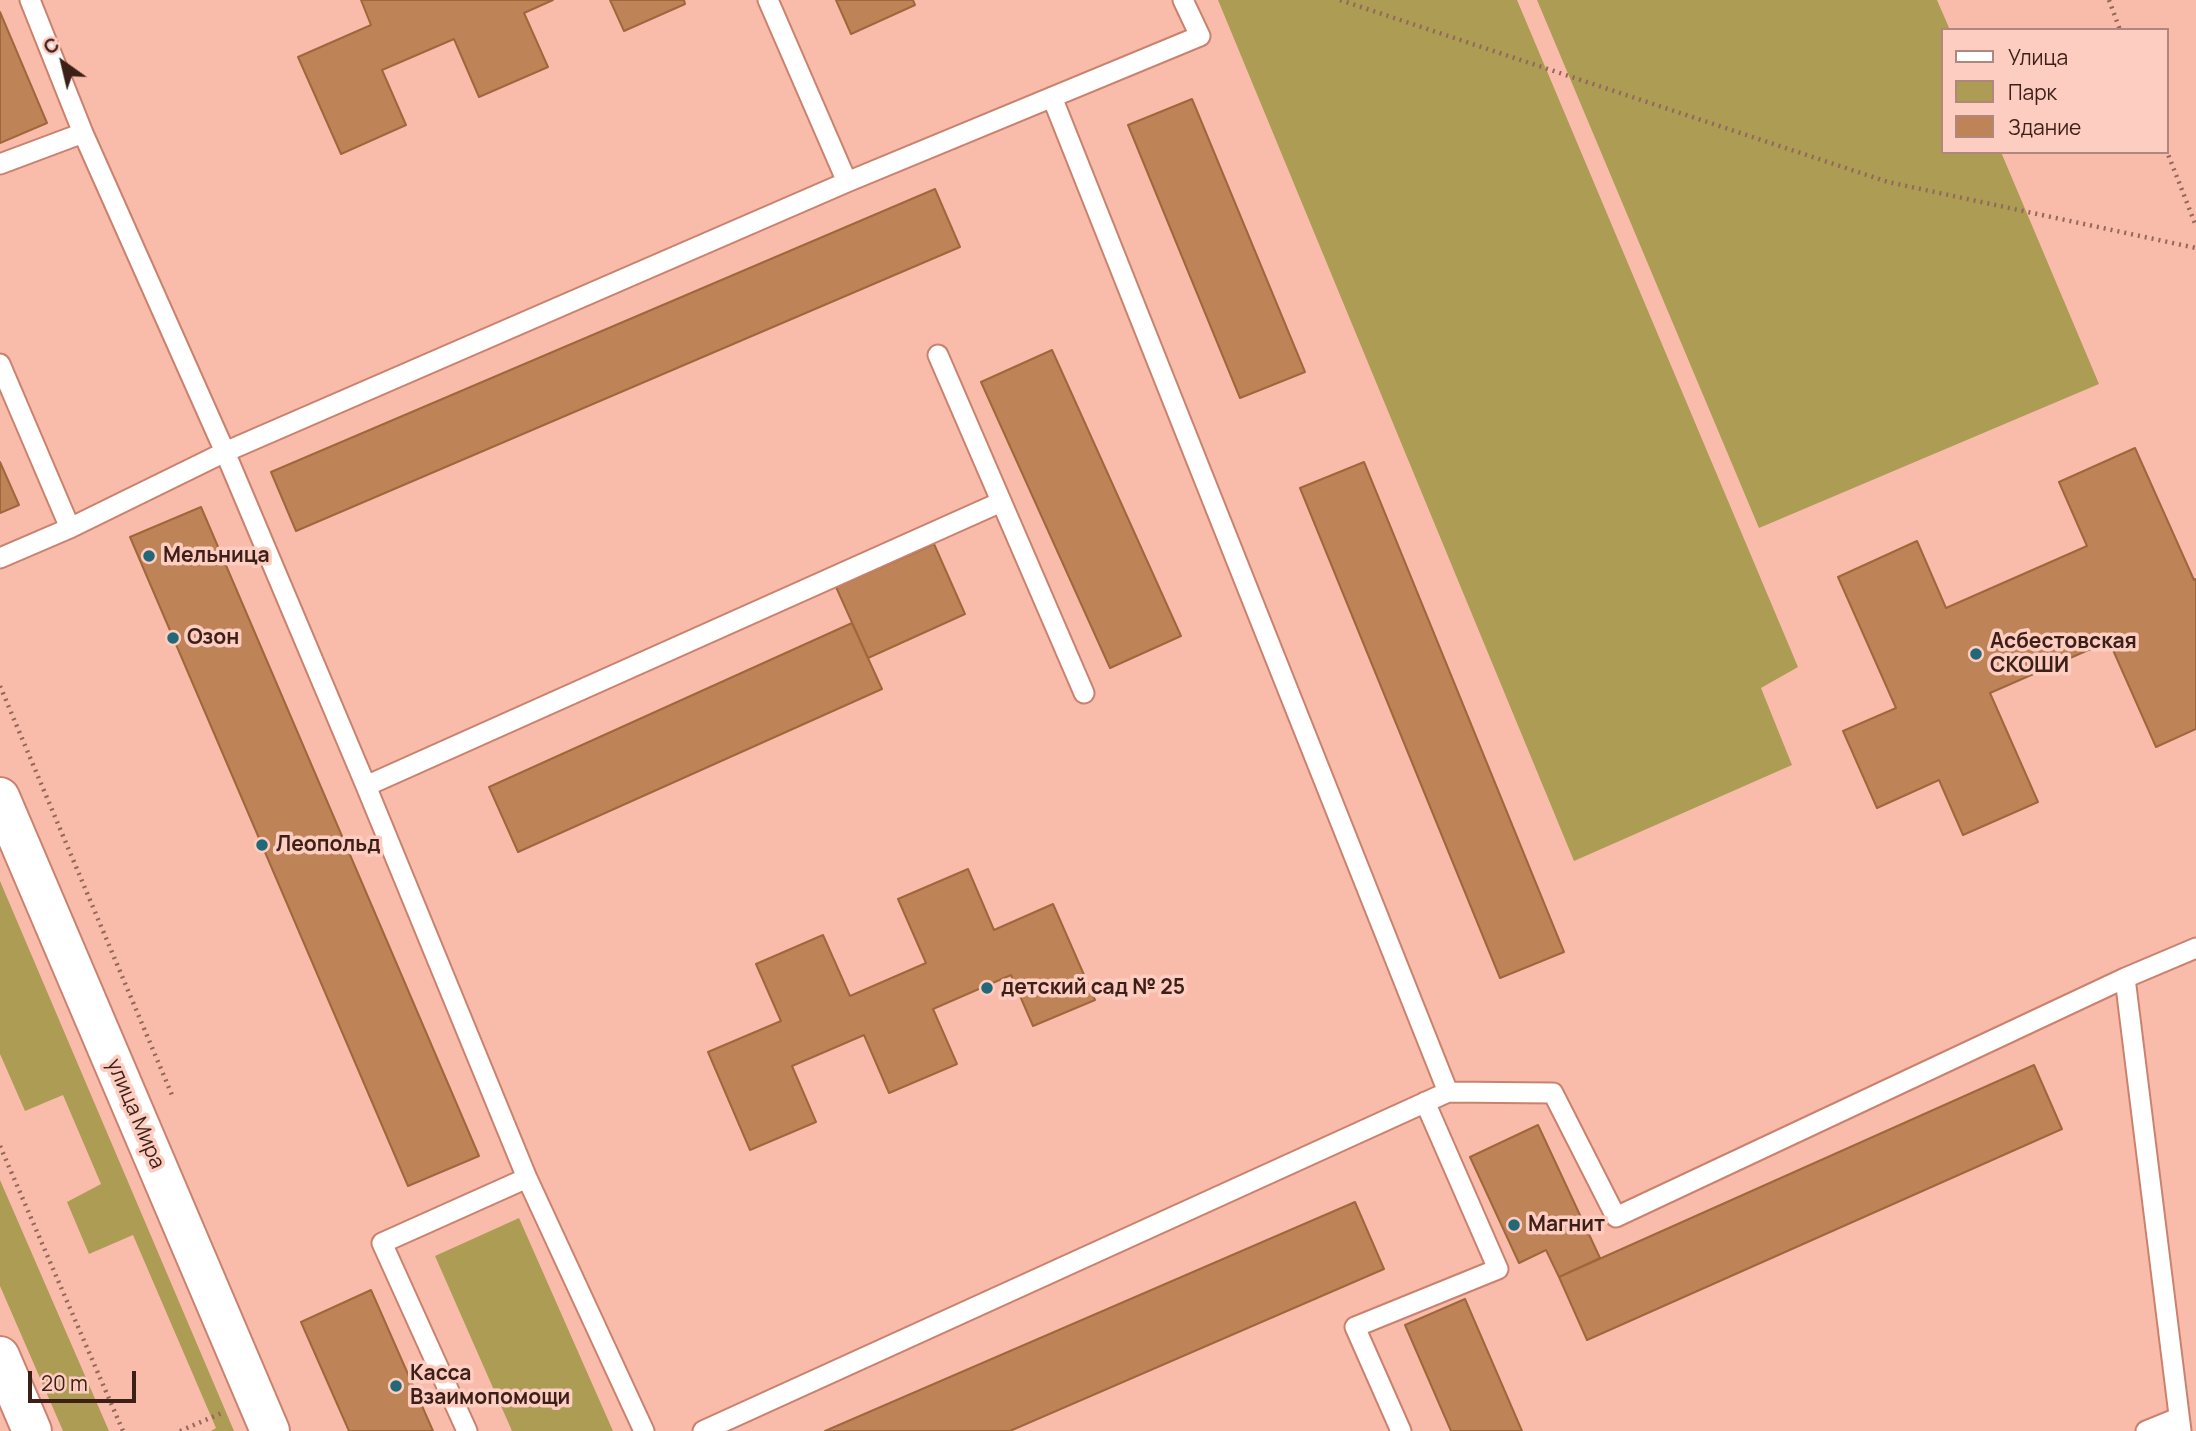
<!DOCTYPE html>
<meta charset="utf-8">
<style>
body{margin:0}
#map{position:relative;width:2196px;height:1431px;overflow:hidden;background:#f9bcaa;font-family:Manrope,sans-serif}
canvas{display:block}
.legend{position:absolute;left:1941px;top:28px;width:228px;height:126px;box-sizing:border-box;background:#fccdc0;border:2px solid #af877c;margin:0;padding:9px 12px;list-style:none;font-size:21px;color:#3c1f17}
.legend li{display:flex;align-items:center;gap:14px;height:35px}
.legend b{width:35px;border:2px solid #af877c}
.north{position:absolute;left:28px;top:28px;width:70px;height:70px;-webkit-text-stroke:5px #fccdc0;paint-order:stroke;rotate:326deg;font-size:19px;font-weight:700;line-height:28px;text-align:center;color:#3c1f17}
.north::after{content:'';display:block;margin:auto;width:24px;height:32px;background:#3c1f17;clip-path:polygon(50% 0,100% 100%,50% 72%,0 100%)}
.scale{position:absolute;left:28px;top:1371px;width:108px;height:32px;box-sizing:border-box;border:4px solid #3c1f17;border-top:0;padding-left:9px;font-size:21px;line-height:24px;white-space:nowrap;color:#3c1f17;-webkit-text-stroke:5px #fccdc0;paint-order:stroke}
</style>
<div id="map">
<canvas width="2196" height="1431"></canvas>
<ul class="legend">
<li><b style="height:9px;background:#fff"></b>Улица</li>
<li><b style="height:19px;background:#ad9c54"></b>Парк</li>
<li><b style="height:19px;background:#be8357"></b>Здание</li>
</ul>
<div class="north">С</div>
<div class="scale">20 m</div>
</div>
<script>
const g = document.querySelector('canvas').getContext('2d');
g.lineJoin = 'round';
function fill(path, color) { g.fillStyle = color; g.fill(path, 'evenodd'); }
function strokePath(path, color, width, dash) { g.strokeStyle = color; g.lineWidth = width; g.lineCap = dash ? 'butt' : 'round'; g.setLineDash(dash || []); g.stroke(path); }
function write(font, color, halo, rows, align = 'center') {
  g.font = font + ' Manrope,sans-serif'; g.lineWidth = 7; g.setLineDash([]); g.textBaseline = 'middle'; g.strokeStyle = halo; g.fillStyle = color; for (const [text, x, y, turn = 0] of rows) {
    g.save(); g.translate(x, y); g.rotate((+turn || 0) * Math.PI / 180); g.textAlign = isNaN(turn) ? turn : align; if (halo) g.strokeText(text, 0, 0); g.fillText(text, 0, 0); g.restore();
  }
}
fill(new Path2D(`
 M 1218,0 L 1517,0 L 1798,667 L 1761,688 L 1792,765 L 1574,861 Z
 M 1537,0 L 1937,0 L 1950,30 L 1942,30 L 1942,152 L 2001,152 L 2099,384 L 1759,528 Z
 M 0,881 L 234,1431 L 211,1431 L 216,1428 L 133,1235 L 89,1254 L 67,1202 L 101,1184 L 63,1095 L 25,1111 L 0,1054 Z
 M 0,1180 L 109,1431 L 63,1431 L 0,1286 Z
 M 519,1218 L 613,1431 L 512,1431 L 435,1256 Z`), '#ad9c54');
const building = new Path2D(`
 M 361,0 L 553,0 L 524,13 L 548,67 L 479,97 L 454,39 L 382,70 L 406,125 L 341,154 L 298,57 L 371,25 Z
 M 610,0 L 684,0 L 685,4 L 624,31 Z
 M 836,0 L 913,0 L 915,5 L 851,34 Z
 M 0,12 L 47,123 L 0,143 Z
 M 1192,99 L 1305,372 L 1240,398 L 1128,125 Z
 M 935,189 L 960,247 L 296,531 L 271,472 Z
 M 1052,350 L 1181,636 L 1110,668 L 981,382 Z
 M 2135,448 L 2194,580 L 2196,579 L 2196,729 L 2156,747 L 2109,641 L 1990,693 L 2038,802 L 1963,835 L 1939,780 L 1877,808 L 1843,731 L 1896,708 L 1838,577 L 1917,541 L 1946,608 L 2087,546 L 2059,482 Z
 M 0,462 L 19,505 L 0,513 Z
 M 1364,462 L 1564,952 L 1500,978 L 1300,488 Z
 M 201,507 L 479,1156 L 408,1186 L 130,537 Z
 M 934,544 L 965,614 L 868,658 L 836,587 Z
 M 852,623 L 882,689 L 518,852 L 489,787 Z
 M 968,869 L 994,930 L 1053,904 L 1095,1000 L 1033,1026 L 1011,975 L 933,1009 L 957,1064 L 889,1093 L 864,1035 L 792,1066 L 816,1122 L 750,1150 L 708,1052 L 781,1021 L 756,964 L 823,935 L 850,996 L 926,963 L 898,899 Z
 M 2034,1065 L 2062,1129 L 1587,1340 L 1559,1277 Z
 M 1538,1125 L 1600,1258 L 1559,1277 L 1546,1250 L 1519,1263 L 1470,1157 Z
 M 1355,1202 L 1384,1269 L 1010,1431 L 825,1431 Z
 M 371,1290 L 433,1431 L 349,1431 L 301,1322 Z
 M 1465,1299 L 1522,1431 L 1451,1431 L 1405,1325 Z`);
fill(building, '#be8357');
strokePath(building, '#a0673b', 2);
const service = new Path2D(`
 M 30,0 L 83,133 L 225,452 L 366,786 L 527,1178 L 644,1431
 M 768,0 L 847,182
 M 1052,97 L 1448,1092
 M 0,164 L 83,133
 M 938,355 L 1084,693
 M 0,364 L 70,528
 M 0,558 L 70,528 L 225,452 L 847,182 L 1200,36 L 1183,0
 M 366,786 L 1001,502
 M 2125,978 L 2181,1431
 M 467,1431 L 382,1243 L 527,1178
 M 703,1431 L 1448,1092 L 1553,1093 L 1616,1217 L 2125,978 L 2196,948
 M 1401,1431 L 1355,1327 L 1498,1269 L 1425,1102
 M 2146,1431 L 2178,1418`);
const minor = new Path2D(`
 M 0,797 L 270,1431
 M 0,1356 L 32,1431`);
strokePath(service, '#ca826e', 23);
strokePath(minor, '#ca826e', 42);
strokePath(new Path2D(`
 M 1340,0 L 1888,182 L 2196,248
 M 2109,0 L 2120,30
 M 2166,149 L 2196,226
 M 0,686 L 172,1095
 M 0,1146 L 123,1431
 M 180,1431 L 224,1412`), '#93675b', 4.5, [2, 5]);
strokePath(service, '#fff', 19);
strokePath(minor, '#fff', 38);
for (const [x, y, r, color] of [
 [149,556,7,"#236879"],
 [173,638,7,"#236879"],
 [1976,654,7,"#236879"],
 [262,845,7,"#236879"],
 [987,988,7,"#236879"],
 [1514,1225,7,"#236879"],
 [396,1386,7,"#236879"]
]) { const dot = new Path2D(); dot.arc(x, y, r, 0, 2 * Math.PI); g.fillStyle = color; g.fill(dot); strokePath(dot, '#fccdc0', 2.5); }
write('bold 21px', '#3c1f17', '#fccdc0', [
 ["Мельница",163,556],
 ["Озон",187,638],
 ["Асбестовская",1990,642],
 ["СКОШИ",1990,666],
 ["Леопольд",276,845],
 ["детский сад № 25",1001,988],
 ["Магнит",1528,1225],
 ["Касса",410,1374],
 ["Взаимопомощи",410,1398]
], 'left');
write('21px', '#3c1f17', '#fccdc0', [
 ["улица Мира",135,1114,67]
]);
</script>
